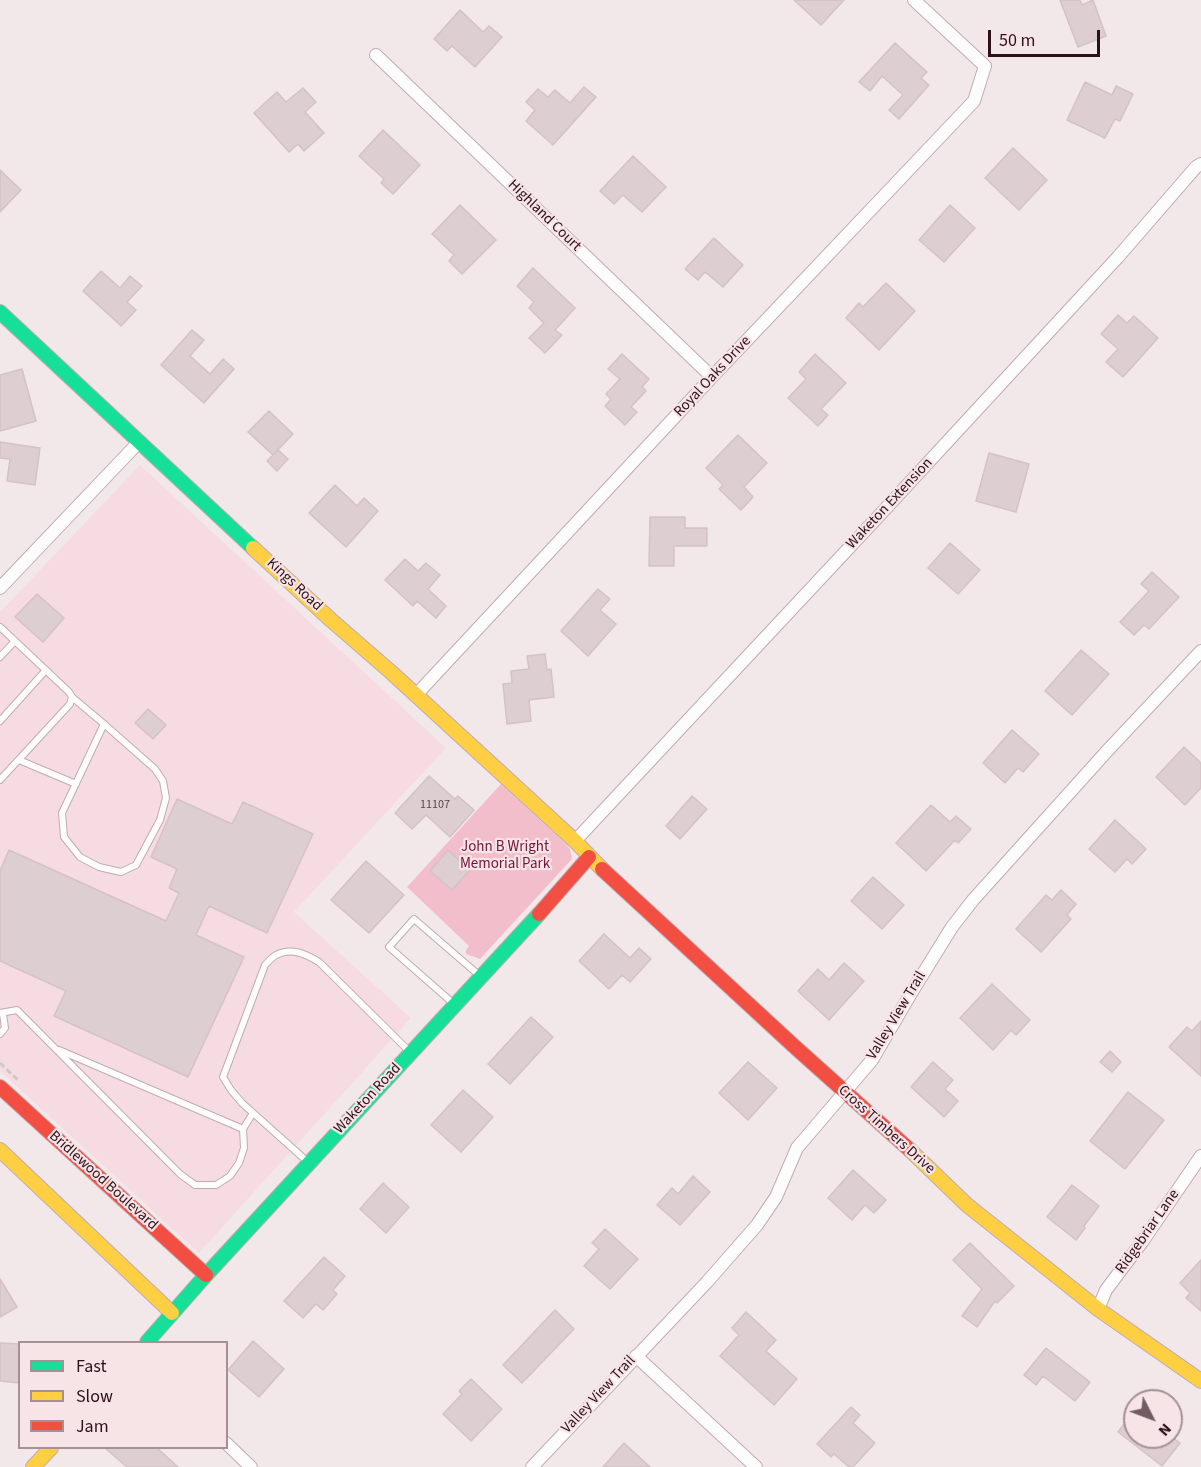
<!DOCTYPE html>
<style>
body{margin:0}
#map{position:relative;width:1201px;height:1467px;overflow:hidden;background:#f2e8ea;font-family:"Source Sans 3",sans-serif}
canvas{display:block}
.legend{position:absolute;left:18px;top:1341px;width:210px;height:108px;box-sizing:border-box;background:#f6e4e7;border:2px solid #a68f95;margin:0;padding:8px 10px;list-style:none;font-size:18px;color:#2e1019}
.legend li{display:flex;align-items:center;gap:12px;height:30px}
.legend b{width:30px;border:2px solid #a68f95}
.north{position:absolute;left:1123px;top:1389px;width:60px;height:60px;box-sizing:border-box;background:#f6e4e7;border:2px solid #a68f95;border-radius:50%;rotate:132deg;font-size:16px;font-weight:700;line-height:24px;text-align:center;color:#2e1019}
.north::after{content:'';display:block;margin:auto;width:21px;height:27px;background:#735c62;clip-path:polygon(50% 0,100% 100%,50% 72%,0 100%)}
.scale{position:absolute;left:988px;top:30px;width:112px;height:27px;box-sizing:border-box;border:3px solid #2e1019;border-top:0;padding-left:8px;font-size:18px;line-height:21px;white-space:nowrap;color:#2e1019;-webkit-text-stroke:4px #f6e4e7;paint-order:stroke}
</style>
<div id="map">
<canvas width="1201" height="1467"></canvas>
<ul class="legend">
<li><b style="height:8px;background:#16e098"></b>Fast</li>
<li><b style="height:8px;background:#ffcf43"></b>Slow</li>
<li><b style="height:8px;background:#f24e42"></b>Jam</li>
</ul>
<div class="north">N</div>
<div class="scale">50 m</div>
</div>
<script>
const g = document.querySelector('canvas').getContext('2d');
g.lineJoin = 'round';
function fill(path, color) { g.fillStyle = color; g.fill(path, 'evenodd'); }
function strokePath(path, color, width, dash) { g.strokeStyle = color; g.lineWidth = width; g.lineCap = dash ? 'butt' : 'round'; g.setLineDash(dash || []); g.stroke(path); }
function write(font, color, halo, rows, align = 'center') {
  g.font = font + ' "Source Sans 3",sans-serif'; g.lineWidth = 4.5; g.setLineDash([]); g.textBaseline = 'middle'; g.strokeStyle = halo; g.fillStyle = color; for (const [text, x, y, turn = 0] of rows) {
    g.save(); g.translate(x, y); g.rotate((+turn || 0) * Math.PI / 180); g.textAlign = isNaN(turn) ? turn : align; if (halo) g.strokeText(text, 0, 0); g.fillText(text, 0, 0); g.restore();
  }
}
fill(new Path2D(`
 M 140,465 L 446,748 L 294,912 L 411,1018 L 199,1253 L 0,1071 L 0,612 Z`), '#f6dce2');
fill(new Path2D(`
 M 501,784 L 567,845 L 570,849 L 572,859 L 480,959 L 466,954 L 466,950 L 469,946 L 407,887 Z`), '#f3becb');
const building = new Path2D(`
 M 794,0 L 844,0 L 821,25 Z
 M 1060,0 L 1080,0 L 1082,5 L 1093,0 L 1106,36 L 1078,47 Z
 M 460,10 L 483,32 L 489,26 L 502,37 L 475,67 L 452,46 L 447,51 L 434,39 Z
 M 895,43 L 927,72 L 921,78 L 929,85 L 899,119 L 889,110 L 903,95 L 882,76 L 870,91 L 859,82 Z
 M 1085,82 L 1112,95 L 1116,86 L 1133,94 L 1120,121 L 1115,119 L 1105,138 L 1067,120 Z
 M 584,87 L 596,97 L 553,145 L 526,121 L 535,110 L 526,102 L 538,89 L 548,97 L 555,90 L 570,103 Z
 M 303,88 L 316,102 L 305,112 L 324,133 L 304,151 L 298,144 L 289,152 L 254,113 L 277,92 L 286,102 Z
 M 383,130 L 420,165 L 393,194 L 381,183 L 384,179 L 359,156 Z
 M 1013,148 L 1047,180 L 1019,210 L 985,178 Z
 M 633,156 L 666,187 L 642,212 L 623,195 L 614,204 L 600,191 Z
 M 0,170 L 21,190 L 0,212 Z
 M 460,205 L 496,240 L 462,274 L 449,261 L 454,255 L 432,234 Z
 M 950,205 L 975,228 L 944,262 L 919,240 Z
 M 714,238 L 743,265 L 723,287 L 705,272 L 698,280 L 685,269 Z
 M 533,268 L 575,308 L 555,330 L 562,335 L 545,353 L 529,338 L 544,323 L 529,308 L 534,302 L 517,286 Z
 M 101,271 L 120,288 L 130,276 L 142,286 L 127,302 L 136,310 L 121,326 L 83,291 Z
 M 886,283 L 915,311 L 879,350 L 846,318 L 859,303 L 863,307 Z
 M 1118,315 L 1127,323 L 1134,316 L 1158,338 L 1123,377 L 1106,362 L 1118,349 L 1101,334 Z
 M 192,330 L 204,340 L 190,356 L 210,374 L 223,359 L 234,369 L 204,403 L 161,365 Z
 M 622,354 L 649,379 L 642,387 L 646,391 L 631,407 L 637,412 L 625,425 L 605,406 L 611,399 L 606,394 L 620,379 L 608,369 Z
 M 815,354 L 846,383 L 821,409 L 828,415 L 818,426 L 788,398 L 806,379 L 799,372 Z
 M 22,369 L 36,421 L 0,431 L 0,375 Z
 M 269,411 L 293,434 L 273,455 L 248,432 Z
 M 738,435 L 767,463 L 744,487 L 753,497 L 741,510 L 719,489 L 723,485 L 706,468 Z
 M 0,442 L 40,448 L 35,485 L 7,481 L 10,459 L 0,458 Z
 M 278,450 L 288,459 L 277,471 L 267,461 Z
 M 989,453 L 1029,464 L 1016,512 L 976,501 Z
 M 335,485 L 357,506 L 364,498 L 378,511 L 346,547 L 309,513 Z
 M 650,517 L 685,517 L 685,528 L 707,528 L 707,546 L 674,546 L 674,566 L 649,566 Z
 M 950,543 L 980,570 L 958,594 L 928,568 Z
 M 405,559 L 418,571 L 426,563 L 440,575 L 428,589 L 446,606 L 436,618 L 417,601 L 413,606 L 385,580 Z
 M 1152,572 L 1179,597 L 1149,629 L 1144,625 L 1134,635 L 1120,622 L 1149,591 L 1141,584 Z
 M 598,589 L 610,599 L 600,610 L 616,624 L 588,656 L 561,631 Z
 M 37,594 L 64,618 L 43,642 L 15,617 Z
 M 1081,650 L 1109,674 L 1072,715 L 1045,691 Z
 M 545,654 L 547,670 L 551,669 L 554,697 L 529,700 L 531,721 L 507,724 L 503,684 L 512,683 L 511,671 L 529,669 L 527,656 Z
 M 148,709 L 166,725 L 153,739 L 135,723 Z
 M 1012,730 L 1039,754 L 1023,772 L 1018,768 L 1005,783 L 983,763 Z
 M 1184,747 L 1201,763 L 1201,788 L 1185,805 L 1156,777 Z
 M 429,776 L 455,799 L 458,796 L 474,810 L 450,837 L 426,815 L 412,829 L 395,813 Z
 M 692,796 L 707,809 L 680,839 L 666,826 Z
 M 177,799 L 232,824 L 243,802 L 313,834 L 267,933 L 209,906 L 196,935 L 244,957 L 188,1077 L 54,1016 L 66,991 L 0,961 L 0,871 L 9,850 L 166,921 L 179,893 L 169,888 L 177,869 L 151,857 Z
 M 931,805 L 950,822 L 956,816 L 971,829 L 958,843 L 955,840 L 926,871 L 896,843 Z
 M 1115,820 L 1146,849 L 1132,864 L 1127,859 L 1115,872 L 1089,849 Z
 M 448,850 L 470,870 L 452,890 L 430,871 Z
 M 366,861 L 404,895 L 369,933 L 331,900 Z
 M 873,877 L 904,905 L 882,929 L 851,901 Z
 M 1061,890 L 1076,904 L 1067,915 L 1071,919 L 1041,952 L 1016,929 L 1046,895 L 1052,900 Z
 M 604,934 L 630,958 L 639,948 L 651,959 L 630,982 L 622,975 L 609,989 L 579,961 Z
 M 844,963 L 864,981 L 829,1020 L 798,991 L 818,969 L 829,980 Z
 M 992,984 L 1030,1020 L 1016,1035 L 1011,1030 L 993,1050 L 960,1018 Z
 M 531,1017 L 553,1037 L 510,1084 L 488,1064 Z
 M 1201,1021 L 1201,1076 L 1169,1047 L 1187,1027 L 1192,1031 Z
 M 1110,1051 L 1121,1062 L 1112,1072 L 1100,1062 Z
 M 748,1062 L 777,1088 L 748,1120 L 719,1093 Z
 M 933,1062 L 953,1080 L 945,1089 L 958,1101 L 944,1117 L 911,1087 Z
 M 463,1090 L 493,1117 L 461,1152 L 431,1125 Z
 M 1128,1092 L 1164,1120 L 1125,1169 L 1090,1141 Z
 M 853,1170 L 886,1200 L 874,1213 L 865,1205 L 852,1220 L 828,1198 Z
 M 693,1176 L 710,1192 L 680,1225 L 657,1205 L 672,1188 L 678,1194 Z
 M 383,1183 L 409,1207 L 386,1233 L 360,1209 Z
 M 1072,1185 L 1099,1206 L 1084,1226 L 1085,1228 L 1076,1240 L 1047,1217 Z
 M 605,1229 L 638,1259 L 610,1289 L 584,1266 L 599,1249 L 592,1243 Z
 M 970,1243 L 1014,1286 L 997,1303 L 995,1301 L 977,1327 L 962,1316 L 982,1289 L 953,1260 Z
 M 324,1257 L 345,1276 L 333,1290 L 337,1294 L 323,1310 L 316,1304 L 303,1318 L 284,1301 Z
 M 1201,1260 L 1201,1311 L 1186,1298 L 1190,1293 L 1180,1283 Z
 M 0,1279 L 17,1307 L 0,1317 Z
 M 555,1310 L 574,1329 L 522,1383 L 503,1365 Z
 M 746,1312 L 776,1340 L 766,1351 L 797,1379 L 774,1405 L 720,1356 L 739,1335 L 732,1328 Z
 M 253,1341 L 284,1369 L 259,1397 L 228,1370 Z
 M 0,1343 L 20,1344 L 20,1383 L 0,1381 Z
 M 1046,1348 L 1090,1382 L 1075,1401 L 1043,1376 L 1036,1385 L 1024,1375 Z
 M 471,1379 L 502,1409 L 471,1441 L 443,1414 L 462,1394 L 459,1391 Z
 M 851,1407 L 860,1415 L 853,1423 L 875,1443 L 853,1467 L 849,1467 L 834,1454 L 831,1457 L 817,1444 Z
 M 1135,1410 L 1135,1437 L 1172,1437 L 1180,1443 L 1162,1466 L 1118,1432 Z
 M 624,1443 L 650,1467 L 603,1467 Z
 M 105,1448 L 157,1448 L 178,1467 L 127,1467 Z`);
fill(building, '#ddced1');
strokePath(building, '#d5c1c6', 1.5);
const lane = new Path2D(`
 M 0,627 L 15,641 L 0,657
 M 72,697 L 104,724 L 155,769 L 163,781 L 166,798 L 160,820 L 136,865 L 121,872 L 99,867 L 80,857 L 64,837 L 62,813 L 104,724
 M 0,721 L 46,670
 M 19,760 L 76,784
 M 0,780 L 70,704 L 72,697 L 69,692 L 15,641
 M 454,1004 L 389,947 L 414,919 L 480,976
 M 0,1013 L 17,1010 L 180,1174 L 195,1185 L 216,1185 L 230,1176 L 239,1163 L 244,1148 L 243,1129 L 253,1113
 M 0,1034 L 5,1028 L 3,1014
 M 59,1050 L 243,1129
 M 309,1163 L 242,1103 L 231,1090 L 223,1077 L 265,965 C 268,962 272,957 276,955 C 291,947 306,954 319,962 L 410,1052`);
const street = new Path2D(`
 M 376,55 L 712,377
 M 0,588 L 139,442
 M 416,695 L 712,377 L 974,101 L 985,66 L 914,0
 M 575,841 L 876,519 L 1118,257 L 1196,167 L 1201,164
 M 1098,1309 L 1106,1290 L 1142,1242 L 1201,1156
 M 636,1356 L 756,1467
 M 226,1443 L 251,1467
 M 532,1467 L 707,1282 L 757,1225 L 776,1197 L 797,1148 L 872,1060 L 913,990 L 952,927 L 973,900 L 1108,750 L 1201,651`);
const fast = new Path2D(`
 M 0,312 L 253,548
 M 147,1342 L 206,1275 L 539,914`);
const slow = new Path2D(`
 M 253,548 L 331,620 L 392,673 L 575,841 L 602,869
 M 0,1150 L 172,1313
 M 910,1150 L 967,1205 L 1098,1309 L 1201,1381
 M 33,1467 L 51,1448`);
const jam = new Path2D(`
 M 602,869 L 795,1047 L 910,1150
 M 539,914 L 589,857
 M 0,1087 L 206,1275`);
strokePath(lane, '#bfacb1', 8);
strokePath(street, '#bfacb1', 14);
strokePath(fast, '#bfacb1', 16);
strokePath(slow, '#bfacb1', 16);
strokePath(jam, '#bfacb1', 16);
strokePath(new Path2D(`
 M 0,1063 L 19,1081`), '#cec8c9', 3, [6, 3]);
strokePath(lane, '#fdfcfc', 6);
strokePath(street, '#fdfcfc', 12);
strokePath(fast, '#16e098', 14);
strokePath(slow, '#ffcf43', 14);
strokePath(jam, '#f24e42', 14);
write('12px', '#5e444b', null, [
 ["11107",435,805]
]);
write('15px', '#2e1019', '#f6e4e7', [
 ["Highland Court",544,216,44],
 ["Royal Oaks Drive",713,377,-47],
 ["Waketon Extension",890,504,-47],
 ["Kings Road",294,585,43],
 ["Valley View Trail",897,1016,-59],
 ["Waketon Road",368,1099,-47],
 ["Cross Timbers Drive",886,1130,42],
 ["Bridlewood Boulevard",103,1181,42],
 ["Ridgebriar Lane",1148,1232,-55],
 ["Valley View Trail",599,1395,-47]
]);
write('15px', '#741338', '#f6e4e7', [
 ["John B Wright",505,848],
 ["Memorial Park",505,865]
]);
</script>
